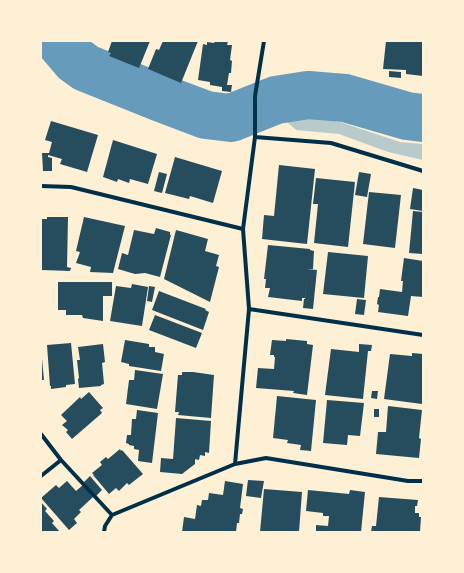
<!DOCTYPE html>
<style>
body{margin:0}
#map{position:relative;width:464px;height:573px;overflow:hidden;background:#fdf0d5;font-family:"Sofia Sans Condensed",sans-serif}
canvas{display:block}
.frame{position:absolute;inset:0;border:42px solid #fdf0d5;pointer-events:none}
</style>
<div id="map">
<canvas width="464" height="573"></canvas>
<div class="frame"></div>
</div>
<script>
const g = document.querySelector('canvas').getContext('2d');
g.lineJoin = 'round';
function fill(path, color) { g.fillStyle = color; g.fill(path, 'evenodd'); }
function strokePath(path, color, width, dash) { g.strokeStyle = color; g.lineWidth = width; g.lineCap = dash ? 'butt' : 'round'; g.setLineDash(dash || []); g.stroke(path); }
fill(new Path2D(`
 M 311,117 L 340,122 L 400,142 L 423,144 L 423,160 L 388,152 L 339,134 L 296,130 L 287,122 Z`), '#b9caca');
strokePath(new Path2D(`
 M 59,41 L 75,60 L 86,68 L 161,98 L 206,115 L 231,118 L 276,100 L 308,95 L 345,98 L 407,116 L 423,118`), '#669bbc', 48);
fill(new Path2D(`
 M 112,41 L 150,41 L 139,68 L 109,56 L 111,53 L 108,52 Z
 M 163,41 L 198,41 L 181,83 L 148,69 L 156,49 L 159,50 Z
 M 215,41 L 228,41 L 227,45 L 232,45 L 230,60 L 232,61 L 231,73 L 229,73 L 227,85 L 232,85 L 231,92 L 222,91 L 222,87 L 210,85 L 210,82 L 198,80 L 203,44 L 207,45 L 207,42 L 214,43 Z
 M 386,41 L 423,41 L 423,76 L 406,74 L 406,70 L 383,69 Z
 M 389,71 L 401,72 L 401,78 L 389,77 Z
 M 51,121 L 98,135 L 87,172 L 60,164 L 62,159 L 48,155 L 48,157 L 52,158 L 52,171 L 43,171 L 42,153 L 49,153 L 52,142 L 45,140 Z
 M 113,140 L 157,154 L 148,184 L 130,179 L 129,183 L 118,179 L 117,182 L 103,177 Z
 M 175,157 L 222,171 L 213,203 L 190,196 L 189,199 L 165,193 Z
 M 279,165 L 315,169 L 307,244 L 262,239 L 264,215 L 274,216 Z
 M 159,172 L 167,174 L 162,193 L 154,191 Z
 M 359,172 L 371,174 L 367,197 L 355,195 Z
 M 316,178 L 355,182 L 348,247 L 314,243 L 318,204 L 313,204 Z
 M 413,188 L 423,190 L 423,211 L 410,209 Z
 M 369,192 L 401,195 L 395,248 L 363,244 Z
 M 413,211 L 423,212 L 423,254 L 409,253 Z
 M 47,217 L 68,217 L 67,267 L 71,268 L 70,271 L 41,270 L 41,219 L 47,219 Z
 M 84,217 L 125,226 L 113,273 L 90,272 L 91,267 L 76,263 L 80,252 L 76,251 Z
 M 156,228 L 170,232 L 170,235 L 171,235 L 160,277 L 145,273 L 135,274 L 118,269 L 122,253 L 128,255 L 134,230 L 154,234 Z
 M 176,230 L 208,239 L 205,251 L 219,255 L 216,266 L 219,267 L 210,302 L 164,279 Z
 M 268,245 L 310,249 L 310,250 L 314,251 L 313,269 L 307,269 L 317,270 L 313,309 L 303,308 L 304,299 L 305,299 L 307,274 L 305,298 L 302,298 L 302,301 L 268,297 L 270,288 L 265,288 L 266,279 L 264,279 Z
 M 328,252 L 368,256 L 364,298 L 323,294 Z
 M 404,258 L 423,261 L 423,297 L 411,296 L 408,316 L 378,312 L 379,305 L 377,304 L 378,297 L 379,297 L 380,289 L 402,292 L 403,281 L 401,281 Z
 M 58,282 L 112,282 L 112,296 L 103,296 L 103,321 L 83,318 L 82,315 L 66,315 L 66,310 L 58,310 Z
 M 132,284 L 148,287 L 142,326 L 110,321 L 116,286 L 131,288 Z
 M 149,286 L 155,287 L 152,302 L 147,301 Z
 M 159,291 L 206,309 L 205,310 L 209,312 L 203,330 L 152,310 Z
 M 357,299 L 366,300 L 364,315 L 355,314 Z
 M 155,315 L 202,333 L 196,348 L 149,330 Z
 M 286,339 L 307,341 L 307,344 L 313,345 L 307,395 L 293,393 L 294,391 L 256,388 L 258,368 L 274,369 L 275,357 L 274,357 L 274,355 L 270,355 L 272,340 L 286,341 Z
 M 125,340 L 149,344 L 149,347 L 155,347 L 155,352 L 164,354 L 161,371 L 129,366 L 129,364 L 121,362 Z
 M 71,343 L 75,384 L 66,385 L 66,387 L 51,389 L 51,386 L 50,386 L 47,345 Z
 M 103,344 L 105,362 L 102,363 L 104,384 L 101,385 L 101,386 L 79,388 L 78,379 L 79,378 L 77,360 L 80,360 L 78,347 Z
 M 359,344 L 372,345 L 371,351 L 368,351 L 363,399 L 325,395 L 331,349 L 359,352 Z
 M 412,353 L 423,354 L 423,396 L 422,404 L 384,399 L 390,354 L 412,356 Z
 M 42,359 L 44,380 L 41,380 L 41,360 Z
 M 135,370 L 163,374 L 157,409 L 126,404 L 129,380 L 134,380 Z
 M 182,372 L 193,372 L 214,375 L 211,418 L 178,415 L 179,412 L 175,412 L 178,375 L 182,375 Z
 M 372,391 L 378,391 L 377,399 L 371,398 Z
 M 89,392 L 103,408 L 100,410 L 102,413 L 72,439 L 66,432 L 68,430 L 62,425 L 67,421 L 61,415 L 80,397 L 81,399 Z
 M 277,396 L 316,400 L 311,451 L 300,450 L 301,445 L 287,443 L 288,440 L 273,438 Z
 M 327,400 L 364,403 L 360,436 L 348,435 L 347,445 L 323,443 Z
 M 388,406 L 422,410 L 419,438 L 421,439 L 419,458 L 376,454 L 378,432 L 386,432 Z
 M 374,409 L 379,409 L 379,417 L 374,417 Z
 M 137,410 L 158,413 L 152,463 L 138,461 L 139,450 L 134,449 L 134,446 L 129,445 L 129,444 L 126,443 L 127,435 L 131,435 L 132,419 L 136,419 Z
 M 176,418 L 211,421 L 209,453 L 205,452 L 205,456 L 200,455 L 199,460 L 195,459 L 195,464 L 182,474 L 160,472 L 161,458 L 173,459 Z
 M 120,449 L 121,451 L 122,450 L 143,474 L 129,485 L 127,483 L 119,491 L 116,488 L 109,494 L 93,475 L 94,475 L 92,473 L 102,465 L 100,462 L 106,457 L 108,459 Z
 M 90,476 L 102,490 L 95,497 L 83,483 Z
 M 248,480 L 264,481 L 261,498 L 246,496 Z
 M 67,481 L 76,491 L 83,485 L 93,497 L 79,510 L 81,512 L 74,519 L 77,523 L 69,530 L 41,498 L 56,485 L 59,488 Z
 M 225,481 L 243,484 L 240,508 L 243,509 L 242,514 L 240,514 L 239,523 L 237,523 L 236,532 L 182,532 L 184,517 L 195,519 L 197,505 L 201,506 L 202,500 L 208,500 L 209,493 L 223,495 Z
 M 264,489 L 302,492 L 299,532 L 260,532 Z
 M 308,490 L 349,494 L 350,490 L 365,492 L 361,532 L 316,532 L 316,525 L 328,526 L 329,516 L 323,516 L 323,513 L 306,511 Z
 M 379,497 L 418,500 L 417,506 L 415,506 L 415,513 L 419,513 L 419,517 L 421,517 L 420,532 L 371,532 L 372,526 L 376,526 Z
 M 41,502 L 47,509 L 45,511 L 54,521 L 52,523 L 60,532 L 41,532 Z`), '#264d5e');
strokePath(new Path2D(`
 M 255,137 L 331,143 L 423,171
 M 41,186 L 71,187 L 243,229
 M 249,309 L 423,335
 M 41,434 L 61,460 L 112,515
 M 235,464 L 249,309 L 243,229 L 255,137 L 255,96 L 264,41
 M 41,476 L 61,460
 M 104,532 L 105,526 L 112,515 L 235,464 L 266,458 L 408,481 L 423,481`), '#003049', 4);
</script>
